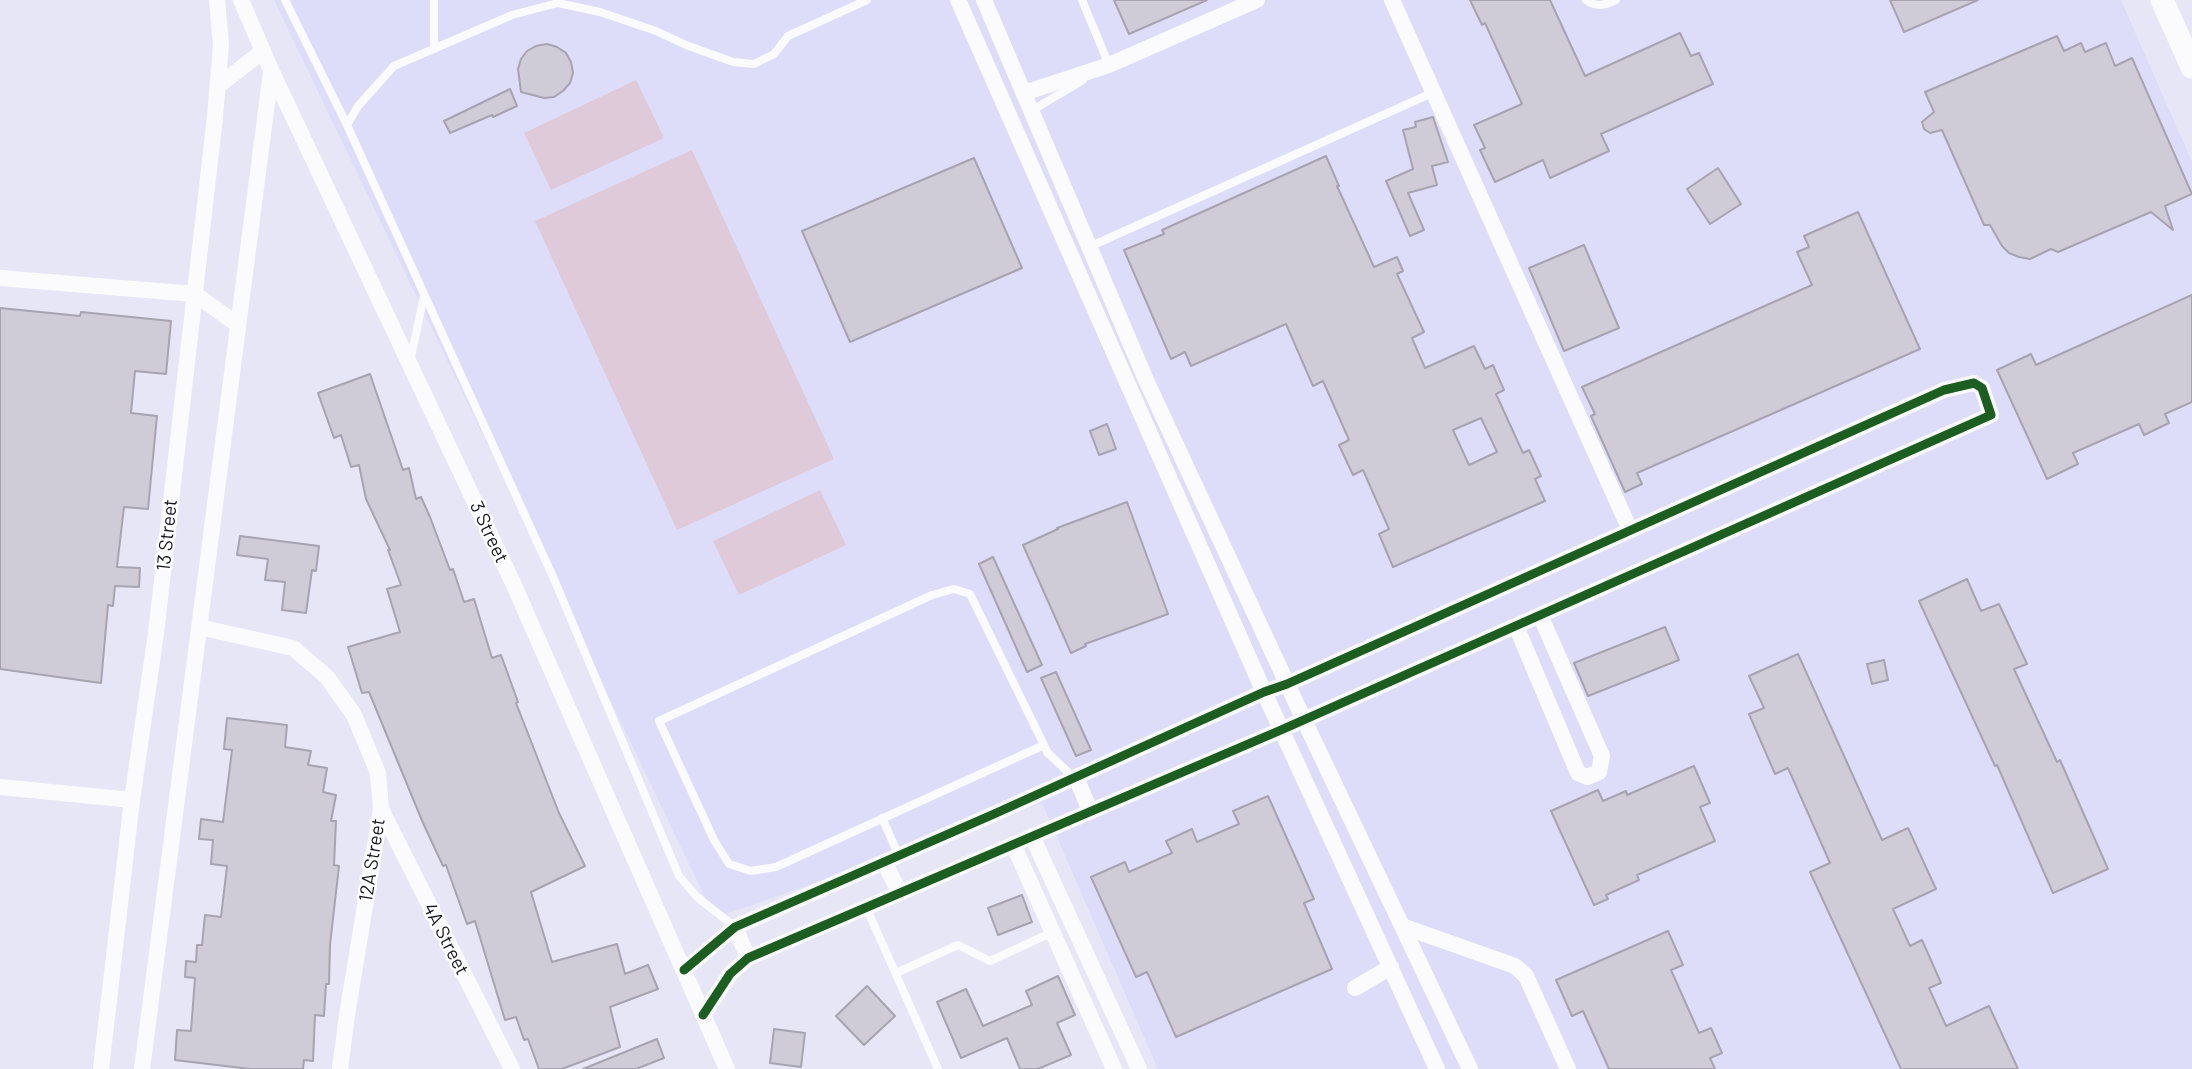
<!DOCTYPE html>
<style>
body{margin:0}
canvas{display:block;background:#e6e6f7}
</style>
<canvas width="2192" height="1069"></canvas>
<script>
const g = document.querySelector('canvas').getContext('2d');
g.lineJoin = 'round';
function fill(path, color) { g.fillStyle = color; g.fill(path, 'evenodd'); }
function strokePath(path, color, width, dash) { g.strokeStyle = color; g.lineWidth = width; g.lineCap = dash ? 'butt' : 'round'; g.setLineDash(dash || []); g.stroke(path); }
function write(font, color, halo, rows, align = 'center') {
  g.font = font + ' Barlow,sans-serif'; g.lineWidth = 5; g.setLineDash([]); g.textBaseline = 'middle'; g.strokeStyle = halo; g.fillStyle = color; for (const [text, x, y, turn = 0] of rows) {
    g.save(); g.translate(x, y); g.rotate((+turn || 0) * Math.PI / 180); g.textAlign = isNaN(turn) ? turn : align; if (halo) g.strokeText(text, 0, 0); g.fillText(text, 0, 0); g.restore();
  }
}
fill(new Path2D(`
 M 274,0 L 2121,0 L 2192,162 L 2192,1069 L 1158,1069 L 1042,803 L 715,918 Z`), '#ddddf9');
fill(new Path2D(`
 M 636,80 L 664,138 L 551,190 L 524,133 Z
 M 692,150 L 834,459 L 677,530 L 535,221 Z
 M 820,490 L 846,545 L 739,595 L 713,541 Z`), '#dfcada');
const building = new Path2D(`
 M 1114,0 L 1207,0 L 1129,34 Z
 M 1470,0 L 1550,0 L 1585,76 L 1680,33 L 1691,56 L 1699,53 L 1713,84 L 1601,134 L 1609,151 L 1550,178 L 1543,160 L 1495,182 L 1480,150 L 1485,148 L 1474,125 L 1522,104 L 1485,23 L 1482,25 Z
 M 1890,0 L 1978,0 L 1904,32 Z
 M 2057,36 L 2064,51 L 2081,43 L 2085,52 L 2106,43 L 2115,66 L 2132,58 L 2192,194 L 2165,206 L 2173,230 L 2151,212 L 2058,252 L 2051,249 L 2030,259 L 2019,257 L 2009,253 L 2002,246 L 1990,225 L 1984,225 L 1942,130 L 1930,133 L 1924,129 L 1922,122 L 1934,112 L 1925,92 Z
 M 547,44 L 557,47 L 566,53 L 571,62 L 573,73 L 570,83 L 563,91 L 554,97 L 544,98 L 521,92 L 518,69 L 521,59 L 527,51 L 536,46 Z
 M 510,89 L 517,106 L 493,117 L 492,115 L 450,133 L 444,121 Z
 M 1433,117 L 1448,162 L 1432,166 L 1437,185 L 1408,193 L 1424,230 L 1410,236 L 1386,181 L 1413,169 L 1403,130 L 1416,127 L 1415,122 Z
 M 1326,156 L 1339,186 L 1337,186 L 1374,267 L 1397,257 L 1403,271 L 1397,274 L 1424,332 L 1412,338 L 1425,368 L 1474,346 L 1485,369 L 1493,365 L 1504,390 L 1496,394 L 1523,453 L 1529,450 L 1541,476 L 1535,479 L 1545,501 L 1393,567 L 1379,534 L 1389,529 L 1363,470 L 1353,475 L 1339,445 L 1349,440 L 1323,381 L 1313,386 L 1286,324 L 1191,366 L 1185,352 L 1171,359 L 1124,250 L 1164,234 L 1162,230 ZM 1481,418 L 1497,452 L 1469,465 L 1453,430 Z
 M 974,158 L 1022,268 L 850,342 L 802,231 Z
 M 1718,168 L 1741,204 L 1710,224 L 1687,189 Z
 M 1858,212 L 1920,349 L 1637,473 L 1642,484 L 1625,492 L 1591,416 L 1595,414 L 1582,387 L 1812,285 L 1797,252 L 1809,247 L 1804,236 Z
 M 1584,245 L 1619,328 L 1564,351 L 1529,268 Z
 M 2192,295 L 2192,402 L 2165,414 L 2169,423 L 2144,435 L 2139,424 L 2073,453 L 2078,464 L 2047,479 L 1997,370 L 2031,354 L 2036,365 Z
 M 0,308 L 80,316 L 81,312 L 171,321 L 166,374 L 135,371 L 131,413 L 157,416 L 148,509 L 124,507 L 117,567 L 140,568 L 139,587 L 115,586 L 113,606 L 108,605 L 101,683 L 0,669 Z
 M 370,374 L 403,470 L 409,468 L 416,499 L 421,497 L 430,517 L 450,570 L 453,569 L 464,602 L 474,599 L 492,658 L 501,655 L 518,702 L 516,703 L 559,813 L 585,866 L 531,892 L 552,962 L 617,944 L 625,974 L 648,965 L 658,989 L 610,1007 L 620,1047 L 562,1069 L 539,1069 L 528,1039 L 524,1040 L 516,1017 L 505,1020 L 475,921 L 467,924 L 446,865 L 443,866 L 423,823 L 369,692 L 362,693 L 348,647 L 400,632 L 387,589 L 401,585 L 388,550 L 390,550 L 366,499 L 359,465 L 351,467 L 341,435 L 334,438 L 318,393 Z
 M 1107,424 L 1116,449 L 1099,455 L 1090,431 Z
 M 1127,502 L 1168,614 L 1085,644 L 1086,646 L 1071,653 L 1023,545 L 1058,529 L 1057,528 Z
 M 240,536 L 319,546 L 316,571 L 312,570 L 306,613 L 282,610 L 285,582 L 265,580 L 268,559 L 237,555 Z
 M 993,557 L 1042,665 L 1027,672 L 979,564 Z
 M 1967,579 L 1981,611 L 1999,604 L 2027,664 L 2014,669 L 2057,762 L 2060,760 L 2108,869 L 2053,893 L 1997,765 L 1995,766 L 1919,601 Z
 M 1665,627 L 1679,660 L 1588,696 L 1574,663 Z
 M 1798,654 L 1882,840 L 1908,828 L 1936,889 L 1893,909 L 1910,946 L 1922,940 L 1941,983 L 1929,988 L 1946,1026 L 1989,1006 L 2018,1069 L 1901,1069 L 1810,872 L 1830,863 L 1788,768 L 1775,774 L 1749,714 L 1764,708 L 1749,676 Z
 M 1884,660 L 1888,680 L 1872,684 L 1867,664 Z
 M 1056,672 L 1091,750 L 1076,756 L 1041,678 Z
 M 227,718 L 287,725 L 285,747 L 311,751 L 308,765 L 327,768 L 323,792 L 336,795 L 331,821 L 336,821 L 334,865 L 339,866 L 330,945 L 329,984 L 326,984 L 324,1016 L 315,1015 L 313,1061 L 304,1060 L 303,1069 L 250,1069 L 175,1060 L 177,1030 L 191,1031 L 195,978 L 185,977 L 186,961 L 196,962 L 197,945 L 202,945 L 205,915 L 221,917 L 227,866 L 211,864 L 213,840 L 199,839 L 201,819 L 223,822 L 232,750 L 224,749 Z
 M 1694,766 L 1710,803 L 1700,807 L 1715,841 L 1637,875 L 1639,880 L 1606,895 L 1608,899 L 1594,905 L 1551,811 L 1598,790 L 1603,801 L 1626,791 L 1627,795 Z
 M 1268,796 L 1314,899 L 1304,903 L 1332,969 L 1176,1037 L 1147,972 L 1136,977 L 1091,877 L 1125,862 L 1129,872 L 1172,853 L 1166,841 L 1192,829 L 1197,842 L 1239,824 L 1233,811 Z
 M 1022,895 L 1032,922 L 998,935 L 988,908 Z
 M 1668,931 L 1683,965 L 1671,970 L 1699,1033 L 1711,1028 L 1722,1053 L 1710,1058 L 1715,1069 L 1609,1069 L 1583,1011 L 1572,1016 L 1556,980 Z
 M 1058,976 L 1075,1015 L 1057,1023 L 1071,1055 L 1038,1069 L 1020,1069 L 1007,1038 L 961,1058 L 937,1002 L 966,989 L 983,1026 L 1032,1005 L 1026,991 Z
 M 867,986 L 895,1016 L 864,1045 L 836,1016 Z
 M 774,1029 L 805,1033 L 801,1067 L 770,1063 Z
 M 657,1039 L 664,1058 L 636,1069 L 583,1069 Z`);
fill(building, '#cfccd8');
strokePath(building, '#a7a3b0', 2);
strokePath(new Path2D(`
 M 285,0 L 347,125
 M 1082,0 L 1109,65
 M 1586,0 C 1597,8 1605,5 1616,0
 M 434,49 L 434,0
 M 1031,111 L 1083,80
 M 1089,247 L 1432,93
 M 410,362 L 424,296
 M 1044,745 L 776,867 L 751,871 L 729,864 L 714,840 L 659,721 L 932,595 L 954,589 L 970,594 L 1044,745 L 1047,752 L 1074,778
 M 882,818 L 899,856
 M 866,907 L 938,1069
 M 735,927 L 697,897 L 679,876 L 554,579 L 347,125 L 358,106 L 394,66 L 512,15 L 558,3 L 600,12 L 656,31 L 686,45 L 733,62 L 754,64 L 774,54 L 788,36 L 867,0
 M 896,973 L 958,945 L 990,961 L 1053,932`), '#fbfbfe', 8);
strokePath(new Path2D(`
 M 241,0 L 271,70 L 513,583 L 727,1069
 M 958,0 L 1264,692 L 1437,1069
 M 984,0 L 1146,380 L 1304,720 L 1470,1069
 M 1392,0 L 1630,530
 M 218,86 L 263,51
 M 1024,93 L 1109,65 L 1257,0
 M 0,278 L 195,294 L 238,325
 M 1516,626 L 1578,773 L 1587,777 L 1599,772 L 1602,756 L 1540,615
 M 199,627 L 293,648 L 327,677 L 354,715 L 378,773 L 381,809 L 347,1015 L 340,1069
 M 1076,777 L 1090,811
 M 0,787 L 132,800
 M 381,809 L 512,1069
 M 1032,836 L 1139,1069
 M 1013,844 L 1114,1069
 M 884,862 L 900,893
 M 1402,926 L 1515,966 L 1526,976 L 1568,1069
 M 735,927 L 748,958
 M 684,970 L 735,927 L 994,814 L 1264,692 L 1287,684 L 1944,390 L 1974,383 L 1982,388 L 1991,415 L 1281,730 L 748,958 L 730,974 L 703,1015
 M 1355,988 L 1391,967
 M 101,1069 L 132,800 L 156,633 L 215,117 L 221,45 L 217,0
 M 142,1069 L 271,72`), '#fbfbfe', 16);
strokePath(new Path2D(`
 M 2162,0 L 2192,67`), '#fbfbfe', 23);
strokePath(new Path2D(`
 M 684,970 L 735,927 L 994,814 L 1264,692 L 1287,684 L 1944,390 L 1974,383 L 1982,388 L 1991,415 L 1281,730 L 748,958 L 730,974 L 703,1015`), '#1b5e20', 9);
write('19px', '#161620', '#fff', [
 ["3 Street",489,532,65],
 ["13 Street",167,535,-84],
 ["12A Street",372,860,-81],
 ["4A Street",446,939,63]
]);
</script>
